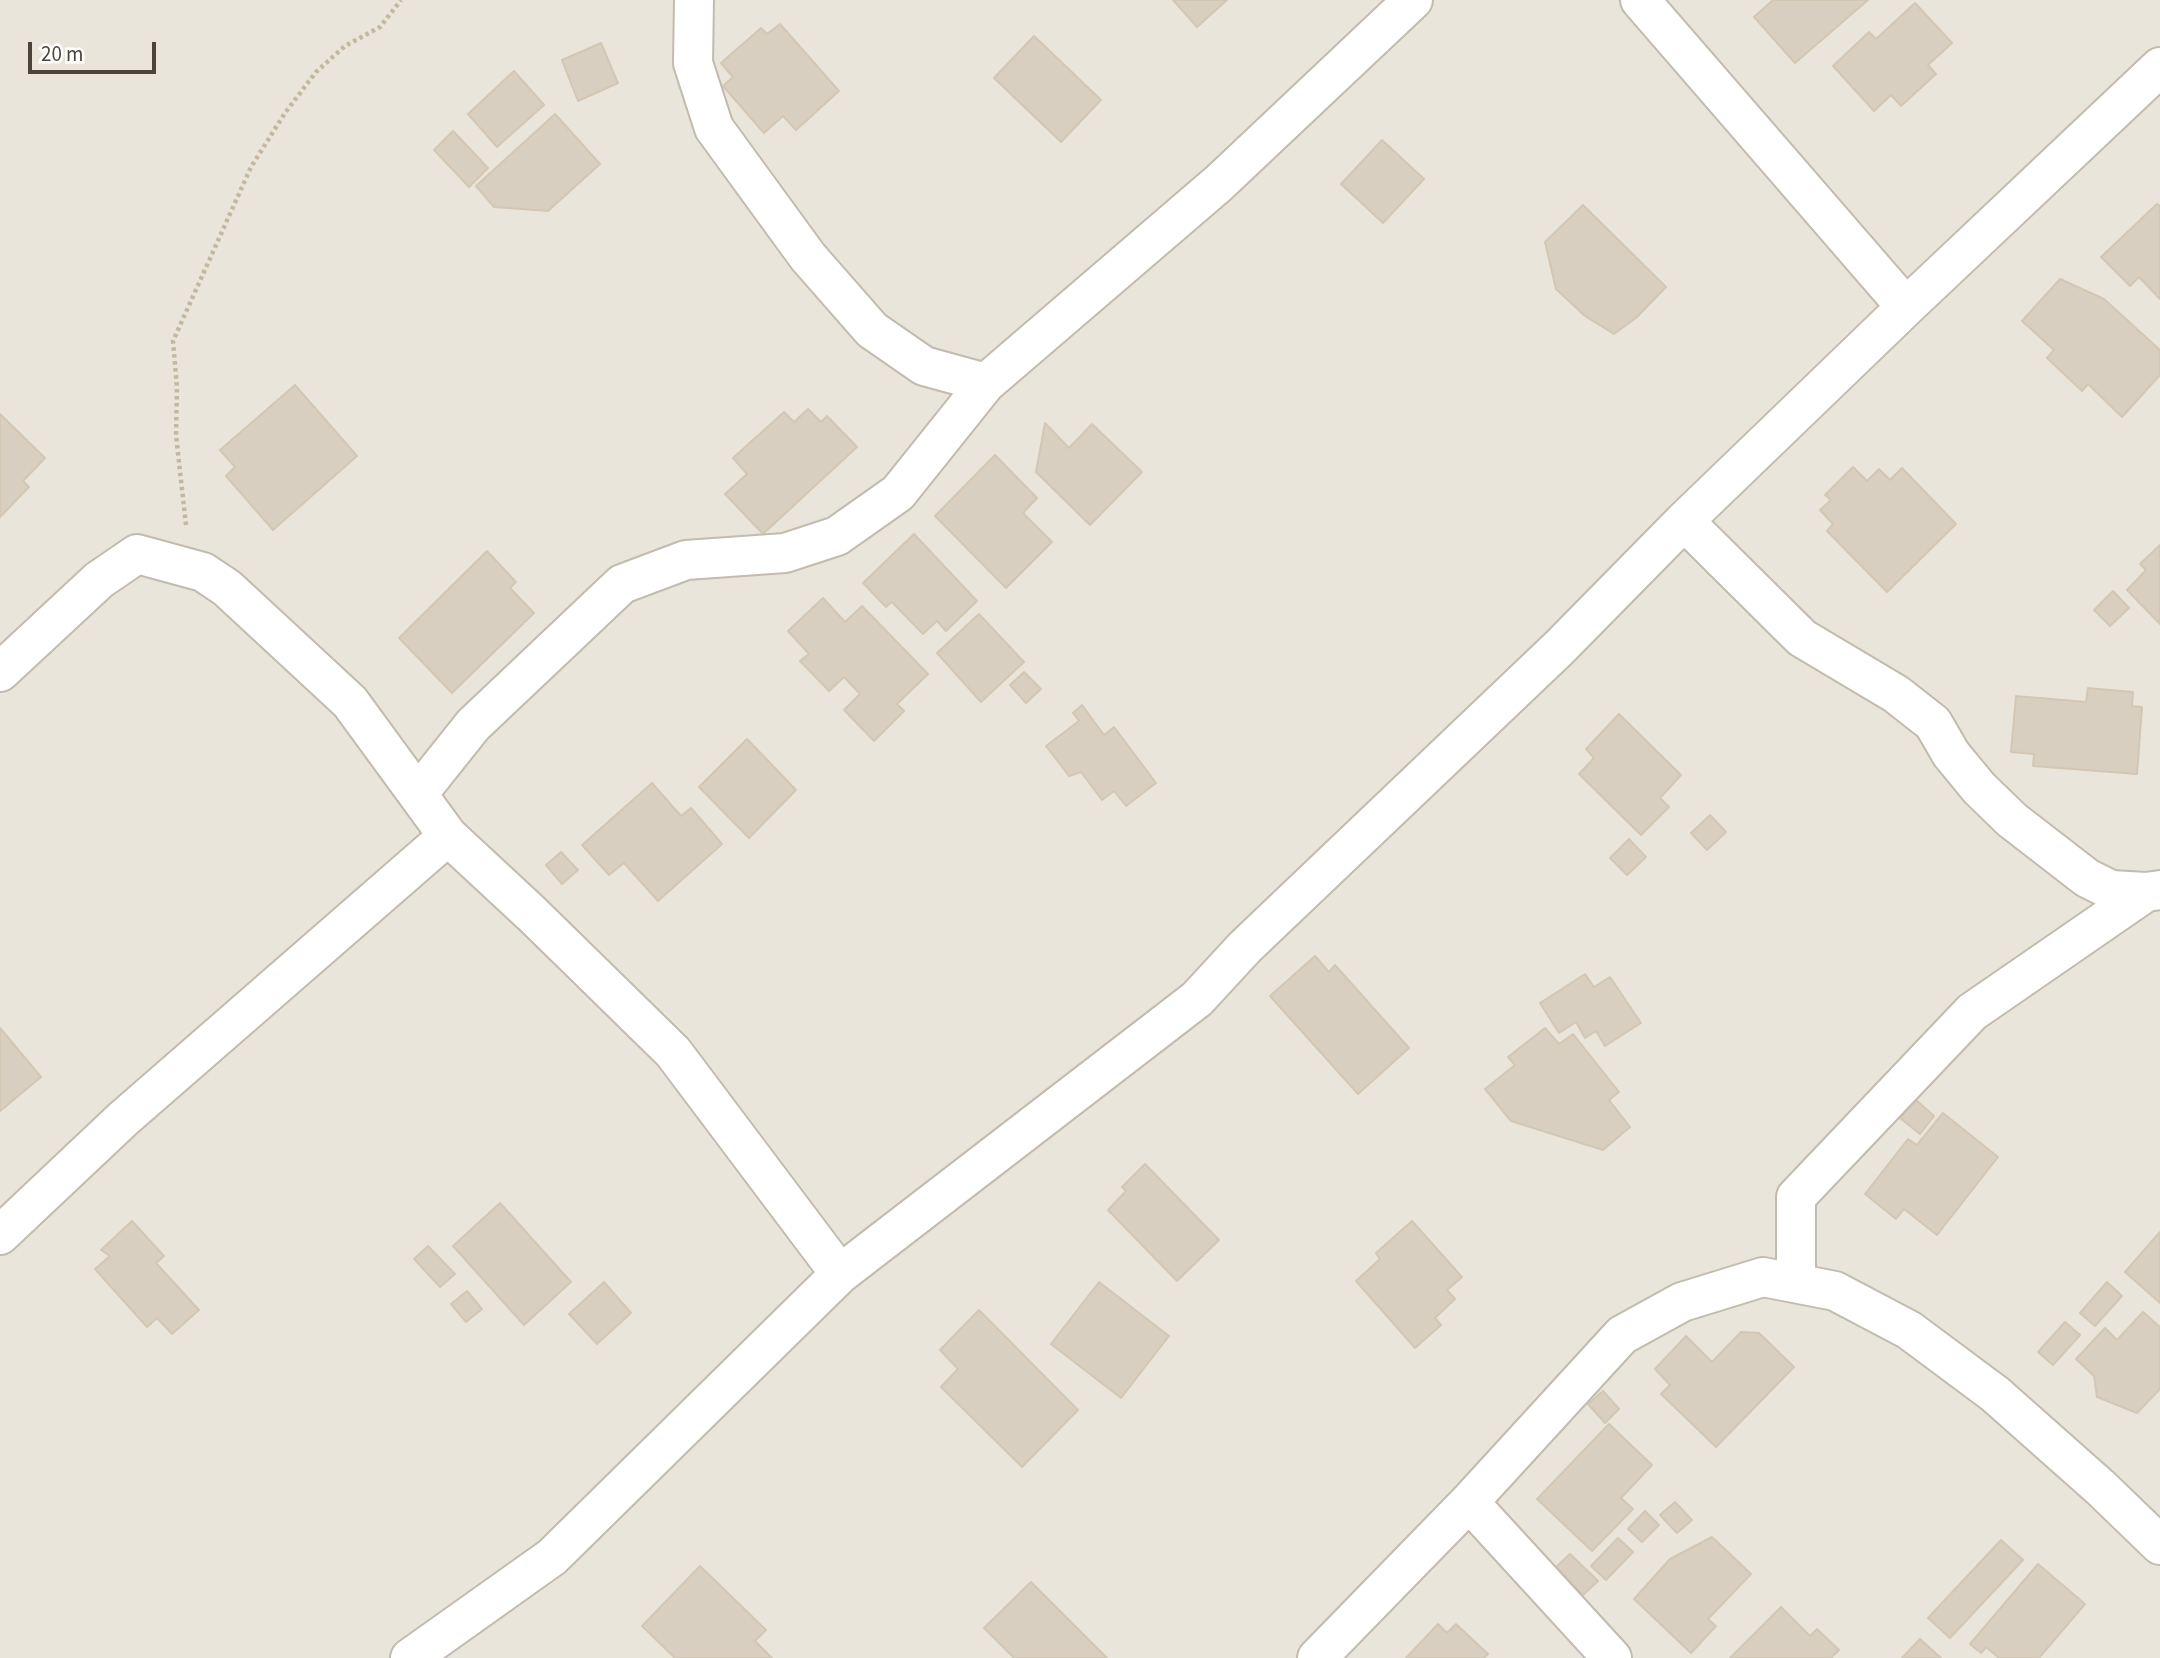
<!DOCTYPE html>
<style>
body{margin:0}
#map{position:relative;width:2160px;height:1658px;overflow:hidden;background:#f6f3ec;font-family:"Source Sans 3",sans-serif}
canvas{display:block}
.scale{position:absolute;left:28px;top:42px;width:128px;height:32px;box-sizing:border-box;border:4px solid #4b4439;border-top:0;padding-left:9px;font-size:21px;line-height:24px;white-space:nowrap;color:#4b4439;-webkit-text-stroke:5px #fff;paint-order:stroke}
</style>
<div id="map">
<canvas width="2160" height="1658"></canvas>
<div class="scale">20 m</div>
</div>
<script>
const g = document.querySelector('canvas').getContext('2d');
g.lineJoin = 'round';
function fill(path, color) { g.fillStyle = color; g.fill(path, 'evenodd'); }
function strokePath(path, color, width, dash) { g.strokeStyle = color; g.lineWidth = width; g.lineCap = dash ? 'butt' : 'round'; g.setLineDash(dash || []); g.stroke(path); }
fill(new Path2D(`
 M 0,0 L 2160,0 L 2160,1658 L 0,1658 Z`), '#eae5da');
const building = new Path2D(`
 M 1173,0 L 1227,0 L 1197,27 Z
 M 1773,0 L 1868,0 L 1795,63 L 1754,17 Z
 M 1915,3 L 1952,43 L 1928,65 L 1936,74 L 1901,106 L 1891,95 L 1874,111 L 1833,66 L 1869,32 L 1876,39 Z
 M 780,24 L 839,91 L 796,130 L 783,116 L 764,133 L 723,86 L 733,77 L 721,63 L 761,28 L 767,34 Z
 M 1034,36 L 1101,100 L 1061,142 L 994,78 Z
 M 601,43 L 618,83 L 578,101 L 562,60 Z
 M 514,71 L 544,105 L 497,147 L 468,114 Z
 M 555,114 L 600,164 L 548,211 L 494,207 L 476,186 Z
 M 453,131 L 488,168 L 469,187 L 434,150 Z
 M 1382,140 L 1424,179 L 1383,223 L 1341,184 Z
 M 2157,204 L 2160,206 L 2160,299 L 2139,277 L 2130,286 L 2101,257 Z
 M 1583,205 L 1666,287 L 1637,317 L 1614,334 L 1585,316 L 1556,289 L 1545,242 Z
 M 2060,279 L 2104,299 L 2160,350 L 2160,375 L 2122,417 L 2088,384 L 2082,391 L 2047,358 L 2054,350 L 2022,321 Z
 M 295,385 L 357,456 L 273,530 L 226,476 L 235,467 L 220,450 Z
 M 808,409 L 821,422 L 827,416 L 857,447 L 763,534 L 725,494 L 747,474 L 733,458 L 784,412 L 794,422 Z
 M 0,414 L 45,458 L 23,481 L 29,487 L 0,517 Z
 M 1045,423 L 1069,448 L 1092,424 L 1142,472 L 1090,525 L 1036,472 Z
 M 995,455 L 1037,498 L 1023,513 L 1052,542 L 1006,588 L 935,516 Z
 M 1853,467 L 1867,481 L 1879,469 L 1890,480 L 1902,468 L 1956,524 L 1887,592 L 1827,531 L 1833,524 L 1820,510 L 1831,500 L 1825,495 Z
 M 914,534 L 977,601 L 946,631 L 937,621 L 923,634 L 892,602 L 886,607 L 863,583 Z
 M 2160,545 L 2160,624 L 2127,590 L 2146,570 L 2140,564 Z
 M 487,551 L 516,582 L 510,588 L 534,613 L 452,693 L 399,638 Z
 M 2113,591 L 2129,608 L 2110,626 L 2094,610 Z
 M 823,598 L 845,622 L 862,606 L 928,674 L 897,704 L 904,711 L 874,741 L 844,710 L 860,694 L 844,677 L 829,691 L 800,661 L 809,654 L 788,631 Z
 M 979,614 L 1024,662 L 981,702 L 937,653 Z
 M 1024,672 L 1041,689 L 1026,703 L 1010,685 Z
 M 2088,688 L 2133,692 L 2132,706 L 2142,707 L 2137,774 L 2033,766 L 2034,754 L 2011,752 L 2016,696 L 2086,702 Z
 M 1082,705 L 1104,735 L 1114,727 L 1156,783 L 1126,806 L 1114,791 L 1102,800 L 1081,772 L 1069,776 L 1046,746 L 1079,721 L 1073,713 Z
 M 1619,714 L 1681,775 L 1660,798 L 1669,807 L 1641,835 L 1579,774 L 1594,758 L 1586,749 Z
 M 747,739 L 796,790 L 749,838 L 699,787 Z
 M 652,783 L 681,816 L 691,808 L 722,844 L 658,901 L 624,863 L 609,875 L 582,845 Z
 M 1710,815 L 1726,832 L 1707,850 L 1691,833 Z
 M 1629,839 L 1646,857 L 1627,875 L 1610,858 Z
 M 561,852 L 578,870 L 562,884 L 546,865 Z
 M 1315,956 L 1329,972 L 1335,965 L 1409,1048 L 1358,1094 L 1270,996 Z
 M 1585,974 L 1594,987 L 1610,977 L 1641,1023 L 1605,1046 L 1596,1031 L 1585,1038 L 1576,1022 L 1559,1033 L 1540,1003 Z
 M 0,1028 L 41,1077 L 0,1111 Z
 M 1545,1028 L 1559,1044 L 1573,1034 L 1619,1092 L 1609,1100 L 1630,1127 L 1603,1150 L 1511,1121 L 1485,1089 L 1515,1065 L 1508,1057 Z
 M 1915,1099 L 1934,1116 L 1920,1134 L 1900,1118 Z
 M 1943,1113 L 1998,1157 L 1937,1235 L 1904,1209 L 1896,1219 L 1865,1194 L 1908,1139 L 1917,1145 Z
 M 1145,1164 L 1219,1240 L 1177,1281 L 1108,1210 L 1126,1191 L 1122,1187 Z
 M 500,1203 L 571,1282 L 524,1325 L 453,1246 Z
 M 132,1221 L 164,1256 L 156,1263 L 199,1310 L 172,1334 L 157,1318 L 147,1327 L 95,1269 L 110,1256 L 101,1250 Z
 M 1412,1221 L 1462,1277 L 1447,1290 L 1455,1299 L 1435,1318 L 1441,1325 L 1415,1348 L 1356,1281 L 1380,1259 L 1376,1253 Z
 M 2160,1232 L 2160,1303 L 2125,1272 Z
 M 428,1246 L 455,1274 L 440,1287 L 414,1259 Z
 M 604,1282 L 631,1313 L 597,1344 L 569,1314 Z
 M 1099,1282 L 1169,1336 L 1121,1398 L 1051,1344 Z
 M 2107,1282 L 2122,1296 L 2095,1326 L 2080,1313 Z
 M 467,1291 L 482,1309 L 466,1322 L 451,1304 Z
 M 979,1310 L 1078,1410 L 1022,1467 L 941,1387 L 958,1369 L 940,1350 Z
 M 2143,1312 L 2160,1327 L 2160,1389 L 2137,1413 L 2097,1397 L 2094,1376 L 2076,1359 L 2105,1328 L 2117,1340 Z
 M 2065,1322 L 2080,1335 L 2053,1365 L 2038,1352 Z
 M 1741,1332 L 1759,1333 L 1794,1367 L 1716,1447 L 1661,1394 L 1670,1385 L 1655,1369 L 1686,1336 L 1712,1362 Z
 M 1603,1391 L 1619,1409 L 1605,1423 L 1588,1404 Z
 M 1609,1424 L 1652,1465 L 1621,1498 L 1633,1509 L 1592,1551 L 1537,1499 Z
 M 1675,1502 L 1692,1520 L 1677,1533 L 1660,1515 Z
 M 1645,1511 L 1659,1525 L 1642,1542 L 1628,1529 Z
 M 1712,1537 L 1751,1574 L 1708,1619 L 1716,1626 L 1691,1653 L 1634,1599 L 1670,1559 Z
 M 1618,1538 L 1633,1552 L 1606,1580 L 1591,1566 Z
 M 2001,1540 L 2023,1560 L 1950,1638 L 1928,1618 Z
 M 1570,1554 L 1598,1581 L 1583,1595 L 1556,1567 Z
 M 2038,1564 L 2085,1604 L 2039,1658 L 1999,1658 L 1986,1647 L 1981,1653 L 1970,1644 Z
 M 700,1566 L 766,1630 L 755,1641 L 772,1658 L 675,1658 L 642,1626 Z
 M 1031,1582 L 1107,1658 L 1014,1658 L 984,1628 Z
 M 1781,1607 L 1810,1636 L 1817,1629 L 1839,1650 L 1831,1658 L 1730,1658 Z
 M 1438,1624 L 1447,1633 L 1456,1624 L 1488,1654 L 1484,1658 L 1406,1658 Z
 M 1920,1639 L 1941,1658 L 1902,1658 Z`);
fill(building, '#d8cfc1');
strokePath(building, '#d3c7b4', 2);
const minor = new Path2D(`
 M 694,0 L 693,63 L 714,128 L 808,257 L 872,330 L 924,366 L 986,383
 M 1640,0 L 1906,307
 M 1684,521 L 1802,638 L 1896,694 L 1933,723 L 1951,754 L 1979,788 L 2012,820 L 2087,878 L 2111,890 L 2146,892 L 2160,890
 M 0,672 L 99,580 L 137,554 L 203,572 L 227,588 L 350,702 L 448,836 L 532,914 L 673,1052 L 840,1274
 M 418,794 L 473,725 L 622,584 L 686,560 L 785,553 L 837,536 L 898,493 L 986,383 L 1219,183 L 1413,0
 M 0,1235 L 123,1119 L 448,836
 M 1796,1283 L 1796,1197 L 1972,1012 L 2146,892
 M 1469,1502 L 1612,1658
 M 410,1658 L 552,1557 L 840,1274 L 1197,999 L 1245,947 L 1559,648 L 1684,521 L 1906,307 L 2160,67
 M 1317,1658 L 1469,1502 L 1622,1335 L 1682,1302 L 1763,1277 L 1835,1291 L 1909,1330 L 1995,1394 L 2101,1488 L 2160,1545`);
strokePath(minor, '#c2bbae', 42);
strokePath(new Path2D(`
 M 186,525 L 176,435 L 177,388 L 173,341 L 251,167 L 285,113 L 316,72 L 345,46 L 380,27 L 401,0`), '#c4b79f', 4.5, [3.5, 3.5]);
strokePath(minor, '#fff', 38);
</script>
